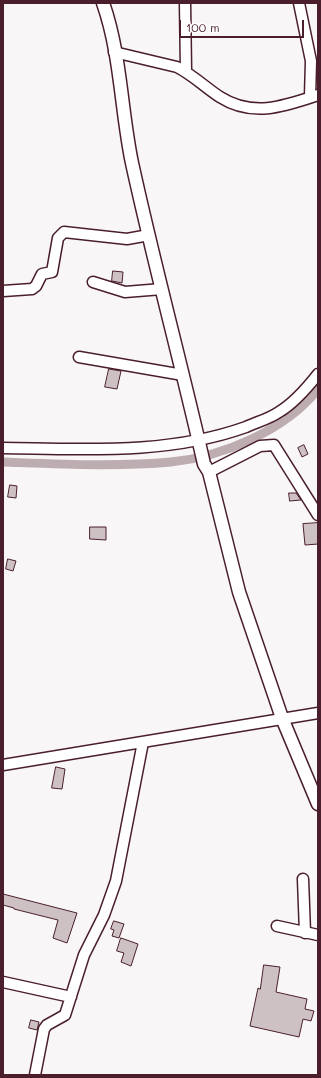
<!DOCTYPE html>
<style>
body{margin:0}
#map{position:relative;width:321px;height:1078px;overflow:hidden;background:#f8f6f7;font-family:Mali,sans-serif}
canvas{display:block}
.frame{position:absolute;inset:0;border:4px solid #4a1f2b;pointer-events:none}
.scale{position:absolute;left:179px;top:20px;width:125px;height:18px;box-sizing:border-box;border:2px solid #4a1f2b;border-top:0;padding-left:5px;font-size:12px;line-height:14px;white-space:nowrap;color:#4a1f2b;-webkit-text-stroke:3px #fff;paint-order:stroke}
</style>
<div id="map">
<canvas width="321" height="1078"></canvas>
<div class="frame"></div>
<div class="scale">100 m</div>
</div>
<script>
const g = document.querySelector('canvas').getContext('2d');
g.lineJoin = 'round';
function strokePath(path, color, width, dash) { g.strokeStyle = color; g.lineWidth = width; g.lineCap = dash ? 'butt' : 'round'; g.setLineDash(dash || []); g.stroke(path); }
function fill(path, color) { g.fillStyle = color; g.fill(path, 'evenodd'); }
strokePath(new Path2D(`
 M 3,462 C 58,464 116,467 171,462 C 222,457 286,430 318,389`), '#bdadb0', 9);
const building = new Path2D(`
 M 113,271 L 123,272 L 122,283 L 112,281 Z
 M 109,369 L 121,371 L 117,389 L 105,387 Z
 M 304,445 L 308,454 L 302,457 L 298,448 Z
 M 10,485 L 17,486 L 16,498 L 8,497 Z
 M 289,493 L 296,493 L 301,500 L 290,501 Z
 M 318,523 L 318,544 L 305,545 L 303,524 Z
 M 90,527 L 106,527 L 106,540 L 90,539 Z
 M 8,559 L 16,561 L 13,571 L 6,569 Z
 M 56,767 L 65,769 L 62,789 L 52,788 Z
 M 3,894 L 77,913 L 67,943 L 53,938 L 58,920 L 14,909 L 14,908 L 3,905 Z
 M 114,921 L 124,924 L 119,938 L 112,936 L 114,930 L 111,929 Z
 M 121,938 L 138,944 L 131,966 L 121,962 L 124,953 L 117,951 Z
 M 264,965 L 280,967 L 276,992 L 307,999 L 305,1009 L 314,1011 L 311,1021 L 303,1019 L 299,1037 L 250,1026 L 258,988 L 260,989 Z
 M 31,1020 L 39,1022 L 37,1030 L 29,1028 Z`);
fill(building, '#cdc1c4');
strokePath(building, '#4a1f2b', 1);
const minor = new Path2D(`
 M 185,3 L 186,71
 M 299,3 L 311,61 L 310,97
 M 114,52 L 177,67 C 193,75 206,88 220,97 C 253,118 285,106 318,95
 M 93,282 L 125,292 L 162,289
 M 3,291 L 32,289 L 36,286 L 42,274 L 52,272 L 58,238 L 64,232 L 127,239 L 149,235
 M 79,357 L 183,375
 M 3,448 C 84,449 168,455 246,427 C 257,422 269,419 279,412 C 294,403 307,388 318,374
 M 209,472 L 260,446 L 274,445 L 318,515
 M 3,765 L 318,713
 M 303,879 L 305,933
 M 277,926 L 318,935
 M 3,982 L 71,997
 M 35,1075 L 44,1029 L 47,1025 L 65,1015 L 84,955 L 104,915 L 116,881 L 143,742`);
const tertiary = new Path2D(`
 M 103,3 C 121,54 121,111 132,163 C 154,264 181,363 204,464 L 209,472 L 239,592 L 282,718 L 318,804`);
strokePath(minor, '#4a1f2b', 13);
strokePath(tertiary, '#4a1f2b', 15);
strokePath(minor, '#fff', 10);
strokePath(tertiary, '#fff', 12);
</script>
